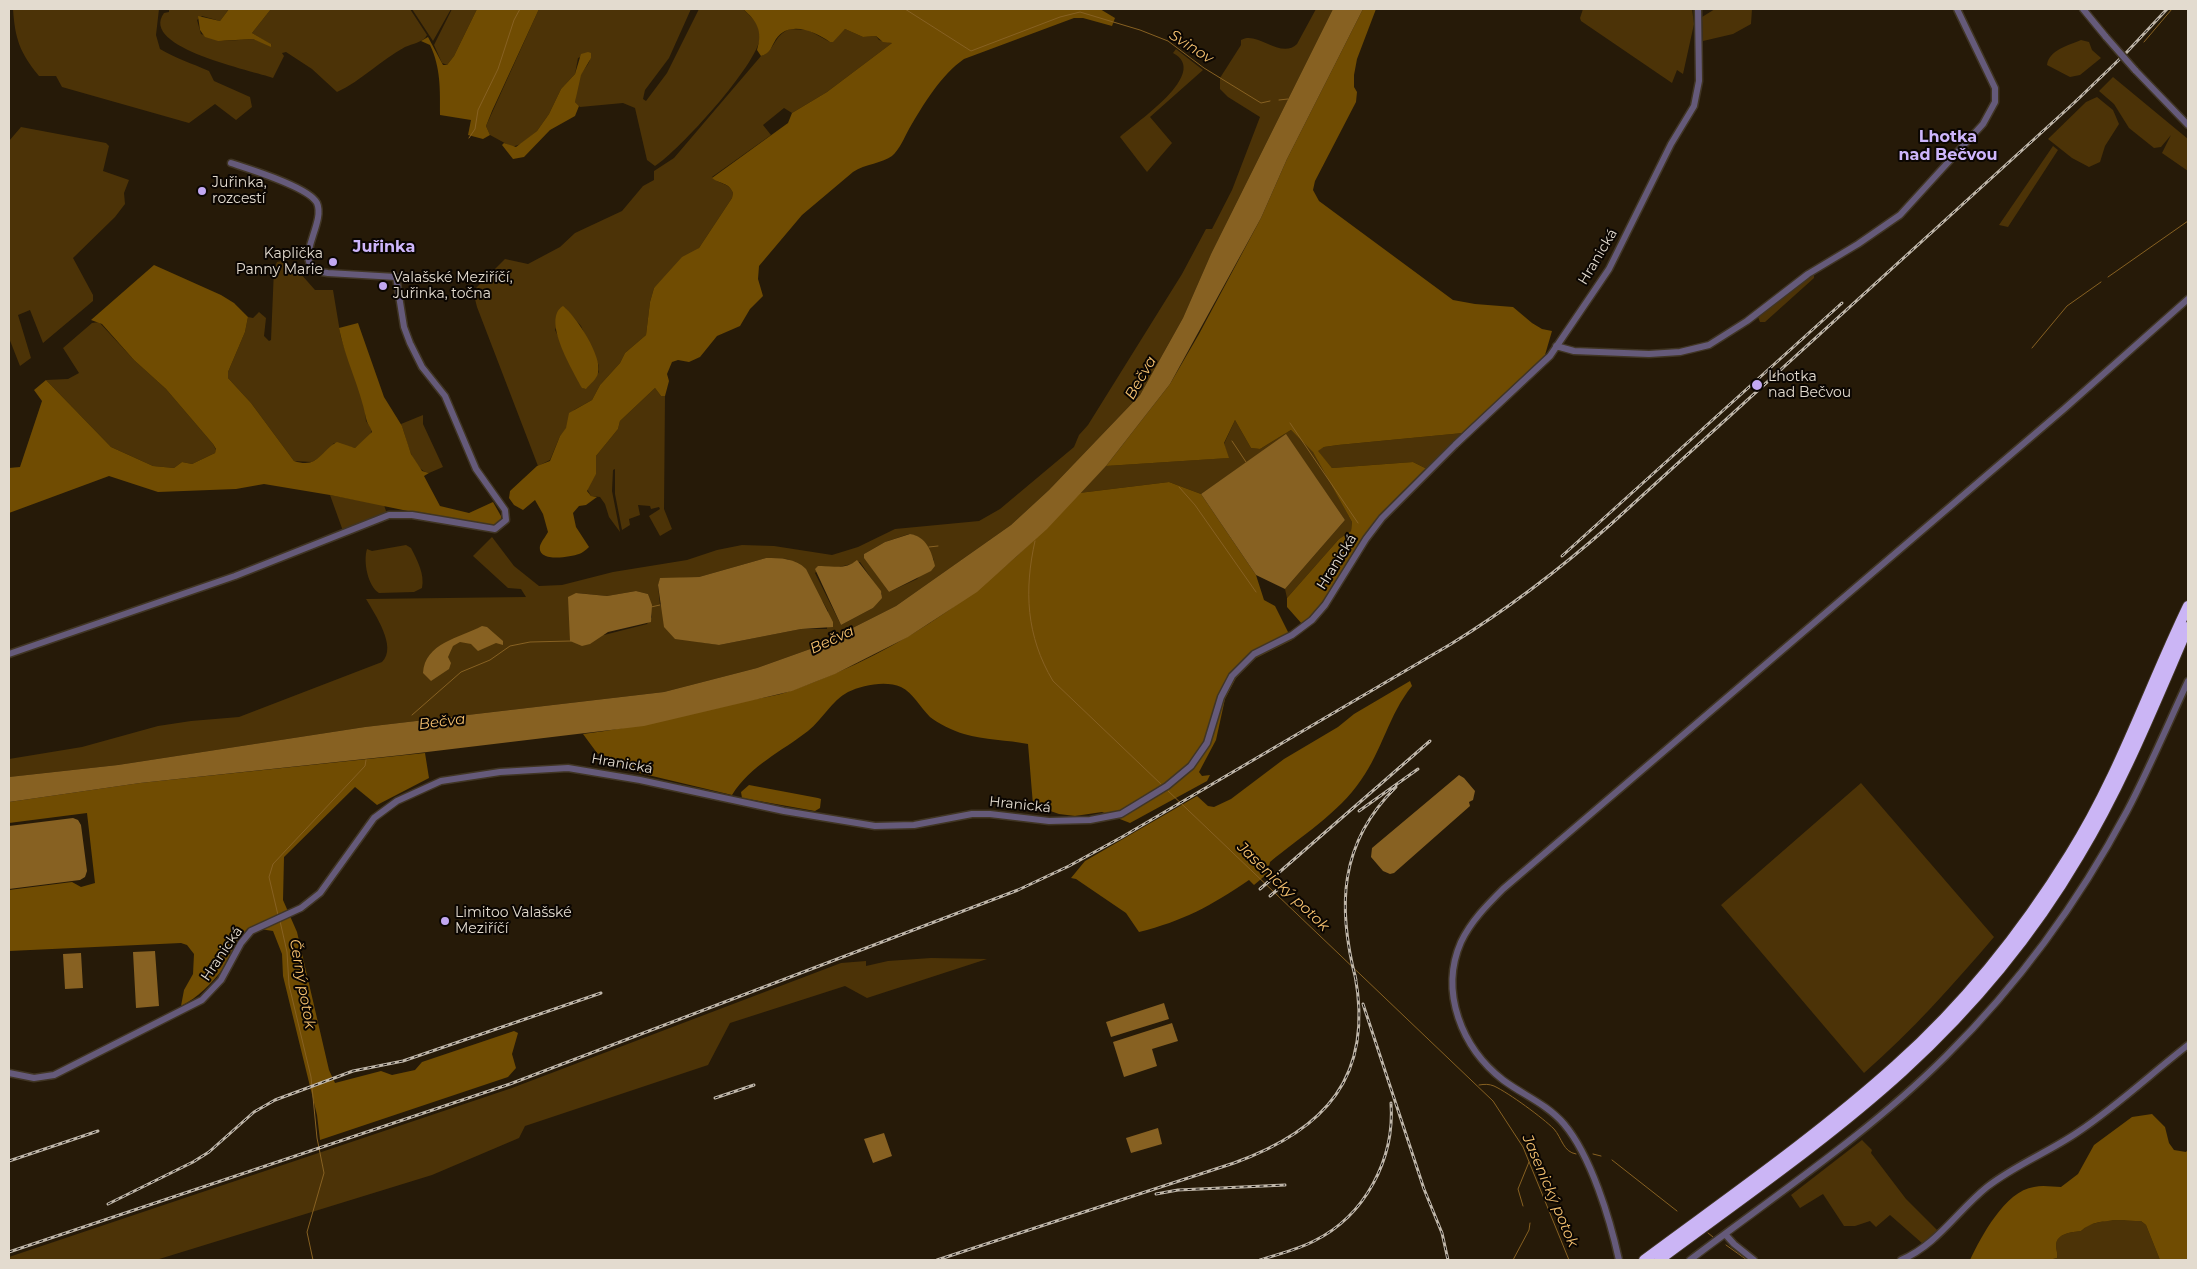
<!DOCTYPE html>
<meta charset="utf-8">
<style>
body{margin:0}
#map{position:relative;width:2197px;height:1269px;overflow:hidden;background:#261a08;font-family:Montserrat,sans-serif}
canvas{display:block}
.frame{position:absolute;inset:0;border:10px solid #e3dbcf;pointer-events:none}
</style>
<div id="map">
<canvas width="2197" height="1269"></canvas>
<div class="frame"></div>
</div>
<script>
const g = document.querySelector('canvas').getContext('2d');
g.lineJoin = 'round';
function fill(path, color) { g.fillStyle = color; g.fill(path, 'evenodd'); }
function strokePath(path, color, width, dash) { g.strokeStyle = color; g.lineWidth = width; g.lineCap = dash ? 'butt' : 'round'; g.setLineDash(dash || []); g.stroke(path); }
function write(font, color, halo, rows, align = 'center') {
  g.font = font + ' Montserrat,sans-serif'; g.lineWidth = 4; g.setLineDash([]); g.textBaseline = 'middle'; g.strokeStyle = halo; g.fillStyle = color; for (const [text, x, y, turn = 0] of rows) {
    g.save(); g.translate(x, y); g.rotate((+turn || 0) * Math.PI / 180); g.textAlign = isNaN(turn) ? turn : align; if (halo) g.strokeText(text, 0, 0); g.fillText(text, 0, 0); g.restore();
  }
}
fill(new Path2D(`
 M 13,9 L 159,9 L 156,35 L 160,49 C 177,59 191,63 209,71 L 214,81 L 250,97 L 252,107 L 236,120 L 215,104 L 189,123 L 62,87 L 56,76 L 39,76 C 20,53 15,39 13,9 Z
 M 169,9 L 229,9 L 220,21 L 202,16 L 197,20 L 201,34 L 224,41 L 253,39 L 272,45 L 252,33 L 271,9 L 410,9 L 427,35 C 424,42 412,44 405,47 C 381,60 361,81 337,92 L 312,69 L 286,52 L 282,53 L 284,56 L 273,78 C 255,71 138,48 164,13 L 169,12 Z
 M 412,9 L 451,9 L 433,41 Z
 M 452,9 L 477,9 L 454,56 L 447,65 L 442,63 L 434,45 Z
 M 539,9 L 691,9 L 669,58 L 645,90 L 643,99 L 646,101 L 667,73 L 699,9 L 743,9 C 751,17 761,24 760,37 C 759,63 678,152 655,166 L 647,160 L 635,108 L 623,103 L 580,107 L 575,102 C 576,93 576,82 581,74 C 585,67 591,63 591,53 L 578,58 L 575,74 L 561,89 L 549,114 L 537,131 L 521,144 L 512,147 L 490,135 L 486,126 Z
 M 1316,9 L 1333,9 L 1211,254 L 1183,318 L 1140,395 L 1049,490 L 1011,525 L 896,606 L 813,648 L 757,668 L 664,692 L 365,727 L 118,765 L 9,777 L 9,759 L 82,747 L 158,726 L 191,721 L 239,717 L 382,662 C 398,647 374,613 366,599 L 526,597 L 521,589 L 508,588 L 473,556 L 492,537 L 514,566 L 539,586 L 562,585 L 613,572 L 687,560 L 717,550 L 742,545 L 774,546 L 832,555 L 858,547 L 895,529 L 979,521 L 1000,509 L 1074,447 L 1079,435 L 1088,425 L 1182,274 L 1206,229 L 1212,229 L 1232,190 L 1260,117 L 1228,97 L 1220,89 L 1220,78 L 1241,45 L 1241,40 C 1257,30 1281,60 1297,44 ZM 909,534 C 924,536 928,548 934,560 L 917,579 L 889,592 L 865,558 L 864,554 L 885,542 ZM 766,558 L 788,559 L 823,602 L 828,611 L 827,629 L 801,629 L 719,645 L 699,642 L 660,605 L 658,585 L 660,579 L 699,577 ZM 860,562 L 882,594 L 873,608 L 841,625 L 815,573 L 822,566 L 835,568 ZM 636,591 L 648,594 L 652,617 L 647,624 L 604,635 L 577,593 L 607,596 Z
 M 1583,9 L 1692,9 L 1694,24 L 1683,74 L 1677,70 L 1672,83 L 1581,21 L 1580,18 Z
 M 1715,9 L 1752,9 L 1751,24 L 1733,34 L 1703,41 L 1702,17 Z
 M 790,29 L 808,30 L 830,42 L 845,29 L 863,37 L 876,36 L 879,40 L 892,43 L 827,92 L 792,113 L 784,108 L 763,125 L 771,135 L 712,177 C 719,185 729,182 733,193 L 732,198 L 699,248 L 654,288 L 650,302 L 646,335 L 625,353 L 620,363 L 600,385 L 592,400 L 574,410 L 566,429 L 560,436 L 550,460 L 538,466 L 477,307 L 474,295 L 476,288 L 505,259 L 528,264 L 560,247 L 575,233 L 622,211 L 643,186 L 654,180 L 654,171 L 674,158 L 761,56 C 775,52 773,35 790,29 ZM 565,308 L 581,326 L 599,366 L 599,372 L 584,389 L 555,330 Z
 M 2081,40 L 2089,42 L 2092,50 L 2101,58 L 2080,75 L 2070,77 L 2047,65 C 2049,50 2069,45 2081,40 Z
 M 1176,49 L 1203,70 L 1150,117 L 1172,143 L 1147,172 L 1120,137 C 1136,122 1211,73 1173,53 Z
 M 2113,77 L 2188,139 L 2188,171 L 2162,153 L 2171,135 L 2161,147 L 2154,148 L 2129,128 L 2114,104 L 2099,91 Z
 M 2097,97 L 2113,110 L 2119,124 L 2105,146 L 2100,162 L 2089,167 L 2072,158 L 2048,139 L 2086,102 Z
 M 21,127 L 106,143 L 109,146 L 103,171 L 129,180 L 124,193 L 125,204 L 115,217 L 73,258 L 93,295 L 93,301 L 43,343 L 30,310 L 18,315 L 31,358 L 20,366 L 9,338 L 9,141 Z
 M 2053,146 L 2058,150 L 2008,227 L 1999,225 Z
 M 281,261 L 300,273 L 315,290 L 333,290 L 341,338 L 364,401 L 366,421 L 372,429 L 370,436 L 355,448 L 334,443 L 326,454 L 312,462 L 294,461 L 251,403 L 228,378 L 228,372 L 245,332 L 248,317 L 253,318 L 259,312 L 266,318 L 264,336 L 269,341 L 271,340 L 274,269 L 277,262 Z
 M 1811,274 L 1814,275 L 1814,278 L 1765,322 L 1760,322 L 1758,317 Z
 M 99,322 L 134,360 L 166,389 L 213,444 L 216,450 L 215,453 L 192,464 L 182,462 L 174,468 L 153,466 L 111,447 L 46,380 L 68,379 L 79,373 L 63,348 L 92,323 Z
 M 655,388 L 661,396 L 665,396 L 664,509 L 672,529 L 660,536 L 649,516 L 660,509 L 659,507 L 651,509 L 650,506 L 638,505 L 640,515 L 629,519 L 630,525 L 622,530 L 615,494 L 615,469 L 613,470 L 612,491 L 620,532 L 609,517 L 605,504 L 600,497 L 591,496 L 587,489 L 596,473 L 596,456 L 618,429 L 620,421 Z
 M 423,415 L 423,424 L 443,467 L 429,473 C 411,470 407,437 401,424 Z
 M 1235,420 L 1251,448 L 1260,449 L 1291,430 L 1313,451 L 1352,522 L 1351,531 L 1339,539 L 1287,598 L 1285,589 L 1345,520 L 1286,435 L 1201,494 L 1169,482 L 1079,493 L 1106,466 L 1228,458 L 1224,444 Z
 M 1463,433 L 1427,469 L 1413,462 L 1332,468 L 1317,451 L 1324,447 L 1338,445 Z
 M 330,495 L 384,505 L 387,514 L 343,531 Z
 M 406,545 L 411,548 C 417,560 425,574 422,588 L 414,592 L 379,593 C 368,586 363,562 367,549 L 372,551 Z
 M 1861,783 L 1994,937 C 1953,985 1912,1031 1864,1073 L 1721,905 Z
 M 931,958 L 987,959 L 867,998 L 845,986 L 730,1023 L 708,1065 L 525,1126 L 519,1138 L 432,1175 L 156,1260 L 9,1260 L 9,1257 L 512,1088 L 841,963 L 866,961 L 866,966 L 888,961 Z
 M 1862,1140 L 1872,1150 L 1871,1153 L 1906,1199 L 1938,1231 L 1923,1244 L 1890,1215 L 1876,1227 L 1870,1221 L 1855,1226 L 1844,1226 L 1823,1194 L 1800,1208 L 1791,1195 Z
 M 2104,1221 L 2141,1221 L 2146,1225 L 2160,1260 L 2049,1260 L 2057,1258 C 2058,1253 2056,1250 2056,1245 C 2057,1233 2072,1232 2081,1231 L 2088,1225 Z`), '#4c3307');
fill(new Path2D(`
 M 229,9 L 271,9 L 252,33 L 271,44 L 271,47 L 253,39 L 218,41 L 205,37 L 200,30 L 198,16 L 220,21 Z
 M 477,9 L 539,9 L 492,111 L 486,126 L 490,135 L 483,139 L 468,135 L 471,120 L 440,115 C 440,90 441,68 430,45 L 421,41 L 428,37 L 443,65 L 447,65 L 454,56 Z
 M 743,9 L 1100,9 L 1115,18 L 1112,26 L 1083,18 L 1074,18 L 964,59 C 941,75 923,105 909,129 C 904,138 900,149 892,156 C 883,163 865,164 853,172 L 802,215 L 759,266 L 758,279 L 763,296 L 750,309 L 740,326 L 717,336 L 700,357 L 689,362 L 678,360 L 672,362 L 667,374 L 669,381 L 665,396 L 661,396 L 655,388 L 620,421 L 618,429 L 596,456 L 596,474 L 587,491 L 591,496 L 597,497 L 586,505 L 579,506 L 573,513 L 576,527 L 589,547 C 586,550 582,553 579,554 C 570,557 537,563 540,546 C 541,542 546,536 548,532 L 543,514 L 535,500 L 523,510 L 514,505 L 509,498 L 510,491 L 537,466 L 550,461 L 560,436 L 566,428 L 569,413 L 592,400 L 600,385 L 620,363 L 625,353 L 646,335 L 650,302 L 654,288 L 682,257 L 699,248 L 732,198 L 733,193 C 729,182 719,184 712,178 L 788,123 L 792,113 L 827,92 L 892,43 L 883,42 L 876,36 L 863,37 L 845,29 L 833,42 L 830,42 C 815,31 789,20 776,39 C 771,47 771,53 761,56 L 757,50 C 763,31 757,21 743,9 Z
 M 1363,9 L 1376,9 L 1357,59 L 1354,75 L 1354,87 L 1357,92 L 1356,102 L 1315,181 L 1313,190 L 1319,201 L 1453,300 L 1475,304 L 1513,307 L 1532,323 L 1542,329 L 1552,331 L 1545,355 L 1463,433 L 1338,445 L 1324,447 L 1318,451 L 1332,468 L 1413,462 L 1427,469 C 1413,482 1398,495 1386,510 C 1360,543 1336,601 1302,624 L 1287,607 L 1287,598 L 1339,539 L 1351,531 L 1352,522 L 1313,452 L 1291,430 L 1260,449 L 1251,448 L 1235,420 L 1224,443 L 1229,458 L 1106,466 L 1170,384 L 1199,334 L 1261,218 L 1287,159 Z
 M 588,52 L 591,53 L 591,58 L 581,75 L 575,102 L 579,106 L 575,116 L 550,130 L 524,157 L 513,159 L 502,145 L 504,143 L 516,147 L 537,131 L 549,114 L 561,89 L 575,74 L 581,54 Z
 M 154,265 L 221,295 L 234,303 L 248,317 L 245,332 L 228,372 L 228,378 L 251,403 L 294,461 C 319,469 320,451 337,442 L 355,448 L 372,432 C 371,427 367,424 366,418 C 360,387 345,359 339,328 L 358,323 L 384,397 L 402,426 L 411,454 L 422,471 L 429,473 L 424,476 L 440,506 L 469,513 L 493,502 L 501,516 L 501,520 L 495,525 L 476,525 L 330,495 L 264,484 L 236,489 L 158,492 L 109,476 L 9,513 L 9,468 L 20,467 L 42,401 L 34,390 L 46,380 L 111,447 L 153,466 L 174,468 L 182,462 L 192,464 L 215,453 L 216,449 L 213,444 L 166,389 L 134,360 L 102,324 L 91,320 Z
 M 563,306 C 576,316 603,357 598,373 C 597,379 590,384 586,389 L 582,388 C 573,371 541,319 563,306 Z
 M 1169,482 L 1201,494 L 1256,575 L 1264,600 L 1275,606 L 1292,640 L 1250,661 L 1236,678 L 1225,699 L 1216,740 L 1199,772 L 1202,776 L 1210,775 L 1207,781 L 1130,823 L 1102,812 L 1075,816 L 1059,814 L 1033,805 L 1028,744 C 1008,740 984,740 964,734 C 954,731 937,723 930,717 C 920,707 913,693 901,687 C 886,680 862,685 848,692 C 831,701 823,719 808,731 C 781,752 751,765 732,795 L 631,771 L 597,753 L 583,734 C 638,727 684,716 738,703 C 756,698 776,697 793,690 C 908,649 998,584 1079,493 Z
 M 1410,681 L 1412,686 C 1389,714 1382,751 1361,780 C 1339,813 1300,837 1270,862 L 1267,874 L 1254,885 L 1249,880 C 1211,906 1183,921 1139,932 L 1126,913 L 1076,879 L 1071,878 L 1085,861 L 1197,796 L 1208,806 L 1214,807 L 1231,799 L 1284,759 L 1338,727 L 1354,714 Z
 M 425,753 L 429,778 L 377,805 L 355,787 L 284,857 L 283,900 L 297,932 L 329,1070 L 335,1083 L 381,1071 L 392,1075 L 415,1070 L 422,1062 L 514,1031 L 518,1033 L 512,1054 L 516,1068 L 508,1077 L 320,1140 L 317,1115 L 283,976 L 282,954 L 273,931 L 260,929 C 230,952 216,989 181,1006 L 184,990 L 193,974 L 194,954 L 187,945 L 181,943 L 9,951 L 9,890 L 72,882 L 81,887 L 95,883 L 87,813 L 9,823 L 9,802 L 140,783 Z
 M 749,785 L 818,798 L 821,799 L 820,808 L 815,811 L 742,798 L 741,792 Z
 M 2152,1114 L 2165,1127 L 2169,1143 L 2174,1150 L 2186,1152 L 2188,1149 L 2188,1260 L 2160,1260 L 2146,1225 L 2141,1221 C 2122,1221 2095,1217 2081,1231 C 2072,1232 2057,1233 2056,1245 C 2056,1250 2058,1253 2057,1258 L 2049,1260 L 1970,1260 C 1981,1237 2005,1191 2034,1187 C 2043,1185 2053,1187 2061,1187 L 2078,1174 L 2094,1145 L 2132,1117 Z`), '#704c02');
fill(new Path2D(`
 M 1333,9 L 1363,9 L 1287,159 L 1261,218 L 1170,384 L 1106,466 L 1047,529 L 977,592 L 908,637 L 835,674 L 792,691 L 644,726 L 402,755 L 140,783 L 9,802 L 9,777 L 118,765 L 365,727 L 664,692 L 757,668 L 813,648 L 896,606 L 1011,525 L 1049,490 L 1140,395 L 1183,318 L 1211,254 Z
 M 1286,434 L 1345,520 L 1285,589 L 1256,575 L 1201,494 Z
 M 910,534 C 926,536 932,552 935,566 L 931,571 L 889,592 L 864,558 L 864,554 L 885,542 Z
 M 766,558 C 781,558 795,558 806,569 L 833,622 L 833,627 L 801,629 L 719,645 L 675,639 L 664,627 L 658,585 L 660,578 L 699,577 Z
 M 857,560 L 881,591 L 882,598 L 873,608 L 841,625 L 815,569 L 818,566 C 833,565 844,571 857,560 Z
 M 636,591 L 648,594 L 652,605 L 651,622 L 608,632 L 590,644 L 582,646 L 570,641 L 568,597 L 576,593 L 607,596 Z
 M 482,626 L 487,627 L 503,641 L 503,645 L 496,643 L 478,651 L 471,644 L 460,642 L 453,646 L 448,657 L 451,663 L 449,669 L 431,681 L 423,673 C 425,643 459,638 482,626 Z
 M 1459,775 L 1464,778 L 1475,791 L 1473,800 L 1469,802 L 1470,806 L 1394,873 L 1390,874 L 1383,871 L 1371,857 L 1372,848 Z
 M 73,818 L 78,820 L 81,825 L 87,871 L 85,877 L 80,880 L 9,889 L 9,826 Z
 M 155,951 L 159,1006 L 136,1008 L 133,952 Z
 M 81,953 L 83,988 L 65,989 L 63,954 Z
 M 1164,1003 L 1169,1019 L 1111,1037 L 1106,1022 Z
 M 1172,1023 L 1178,1041 L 1152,1049 L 1157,1066 L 1124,1077 L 1113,1042 Z
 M 1158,1128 L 1162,1144 L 1131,1153 L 1126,1138 Z
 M 884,1133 L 892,1156 L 873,1163 L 864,1139 Z`), '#876122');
strokePath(new Path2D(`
 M 905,9 L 971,51 L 1060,17 L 1080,12 L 1140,30 L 1168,41 L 1204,68 L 1261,103 L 1270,101
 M 2144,42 L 2172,9
 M 1279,100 L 1288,99
 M 469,138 L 475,129 L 478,110 L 498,69 L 514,20 L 520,9
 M 2108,277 L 2188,221
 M 2032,348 L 2067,306 L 2101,282
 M 1290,423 L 1358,523
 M 1232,441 L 1246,462
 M 1179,487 L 1195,505 L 1256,592
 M 1035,541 C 1024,590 1026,636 1053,681 L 1163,786
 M 929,547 L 938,546
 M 651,607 L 660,605
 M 412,715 L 461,672 L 490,660 L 510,646 L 530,642 L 571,641
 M 1166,789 L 1493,1101 L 1523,1147 L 1569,1260
 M 278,915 L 269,877 L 273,864 L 365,766 L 366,760
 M 280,921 L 287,952 L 289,985 L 311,1077 L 317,1138 L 324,1173 L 307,1232 L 313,1260
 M 1479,1085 C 1485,1084 1489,1084 1494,1086 C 1509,1093 1543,1118 1554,1129 C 1562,1138 1563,1152 1576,1154
 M 1593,1154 L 1601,1156
 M 1612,1160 L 1677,1211
 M 1523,1206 L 1518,1189 L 1529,1162
 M 1708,1233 L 1713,1237
 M 1726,1245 L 1747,1260
 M 1513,1260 L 1529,1230 L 1530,1223`), '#876122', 1);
const minor = new Path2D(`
 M 2083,9 L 2106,37
 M 2135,70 L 2188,125
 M 1556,346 L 1574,351 L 1649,354 L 1680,352 L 1709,345 L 1747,321 L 1808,274 L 1858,244 L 1900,215 L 1983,124 L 1995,102 L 1995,88 L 1957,9
 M 9,654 L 235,576 L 389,515 L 412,515 L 495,529 L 506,520 L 505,510 L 476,469 L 445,396 L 422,367 L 410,343 L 404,327 L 396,277 L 328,273 C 285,268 327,226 317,203 C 309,187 249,169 231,163
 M 9,1073 L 34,1078 L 54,1075 L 202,1000 L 221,980 L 241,943 L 251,931 L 301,908 L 320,893 L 374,818 L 397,801 L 441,781 L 500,772 L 568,768 L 640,780 L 784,811 L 875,826 L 914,825 L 972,814 L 990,814 L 1049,821 L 1090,820 L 1121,814 L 1167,786 L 1191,766 L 1207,743 L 1221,697 L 1232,676 L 1254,654 L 1292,635 L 1312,620 L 1325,605 L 1366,539 L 1382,518 L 1455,445 L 1550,356 L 1609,269 L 1671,144 L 1694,106 L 1699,81 L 1698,9
 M 1725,1234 L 1734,1244 L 1754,1260
 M 1619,1260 C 1610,1219 1591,1156 1564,1124 C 1547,1104 1523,1095 1503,1080 C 1462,1048 1439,992 1461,942 C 1471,921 1487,905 1503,889 L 2064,409 L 2188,299
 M 1690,1260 C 1777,1194 1869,1133 1946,1056 C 2019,984 2079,901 2127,811 C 2149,769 2168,724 2188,681
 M 1901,1260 C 1937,1245 1957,1211 1987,1187 C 2015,1165 2049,1152 2078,1132 C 2117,1106 2152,1073 2188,1045`);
const highway = new Path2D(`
 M 1644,1260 C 1729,1197 1817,1136 1896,1065 C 1964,1004 2022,932 2070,854 C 2119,776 2148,689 2188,606
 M 1659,1260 C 1741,1199 1827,1140 1903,1071 C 1971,1009 2032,936 2079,856 C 2123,783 2154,705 2188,627`);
strokePath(minor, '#403524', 9);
strokePath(highway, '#403524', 12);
strokePath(minor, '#655a7a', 6);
strokePath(highway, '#cbb5f5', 10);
const rail = new Path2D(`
 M 1562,556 L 1842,303
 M 1359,811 L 1418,769
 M 1260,889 L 1430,741
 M 1270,896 L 1277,890
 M 1356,980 C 1337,907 1339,843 1396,787
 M 1363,1004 L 1424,1189 L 1442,1233 L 1448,1260
 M 715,1098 L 754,1085
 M 9,1161 L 98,1131
 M 1156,1194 L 1178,1190 L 1285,1185
 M 108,1204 L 193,1162 L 209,1152 L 254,1112 L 275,1100 L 353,1071 L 403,1061 L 601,993
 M 9,1252 L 510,1084 L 1018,890 L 1069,866 L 1122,837 L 1451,644 C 1508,609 1560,569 1610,525 L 2075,102 L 2126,53 L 2167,9
 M 937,1260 L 1234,1163 C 1325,1130 1374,1077 1355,975
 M 1260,1260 C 1278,1254 1297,1250 1314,1241 C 1365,1216 1395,1159 1391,1103`);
strokePath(rail, '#bfb6a9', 3);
strokePath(rail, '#0b0602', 1, [4]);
const minorBridge = new Path2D(`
 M 2106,37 L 2135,70`);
strokePath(minorBridge, '#403524', 9, []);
strokePath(minorBridge, '#655a7a', 6);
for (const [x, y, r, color] of [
 [202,191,5,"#c2a8f2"],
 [333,262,5,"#c2a8f2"],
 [383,286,5,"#c2a8f2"],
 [1757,385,6,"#c2a8f2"],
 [445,921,5,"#c2a8f2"]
]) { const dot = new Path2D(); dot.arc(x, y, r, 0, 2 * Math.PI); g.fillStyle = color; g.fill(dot); strokePath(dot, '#0b0602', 2); }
write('14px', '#e3dbcf', '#0b0602', [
 ["Juřinka,",212,183],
 ["rozcestí",212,199],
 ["Kaplička",323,254,"right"],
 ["Panny Marie",323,270,"right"],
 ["Valašské Meziříčí,",393,278],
 ["Juřinka, točna",393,294],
 ["Lhotka",1768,377],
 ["nad Bečvou",1768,393],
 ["Limitoo Valašské",455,913],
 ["Meziříčí",455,929]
], 'left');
write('14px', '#e3dbcf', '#0b0602', [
 ["Hranická",1598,257,-59],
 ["Hranická",1337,562,-58],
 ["Hranická",622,764,10],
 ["Hranická",1020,805,6],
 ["Hranická",222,954,-56]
]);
write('italic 15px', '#f5c16f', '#0b0602', [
 ["Svinov",1191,47,33],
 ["Bečva",1141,378,-60],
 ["Bečva",832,640,-25],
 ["Bečva",442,722,-7],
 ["Jasenický potok",1283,887,44],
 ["Černý potok",302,984,80],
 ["Jasenický potok",1550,1191,67]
]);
write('bold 16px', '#ceb6fc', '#0b0602', [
 ["Lhotka",1948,137],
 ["nad Bečvou",1948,155],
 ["Juřinka",384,247]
]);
</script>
